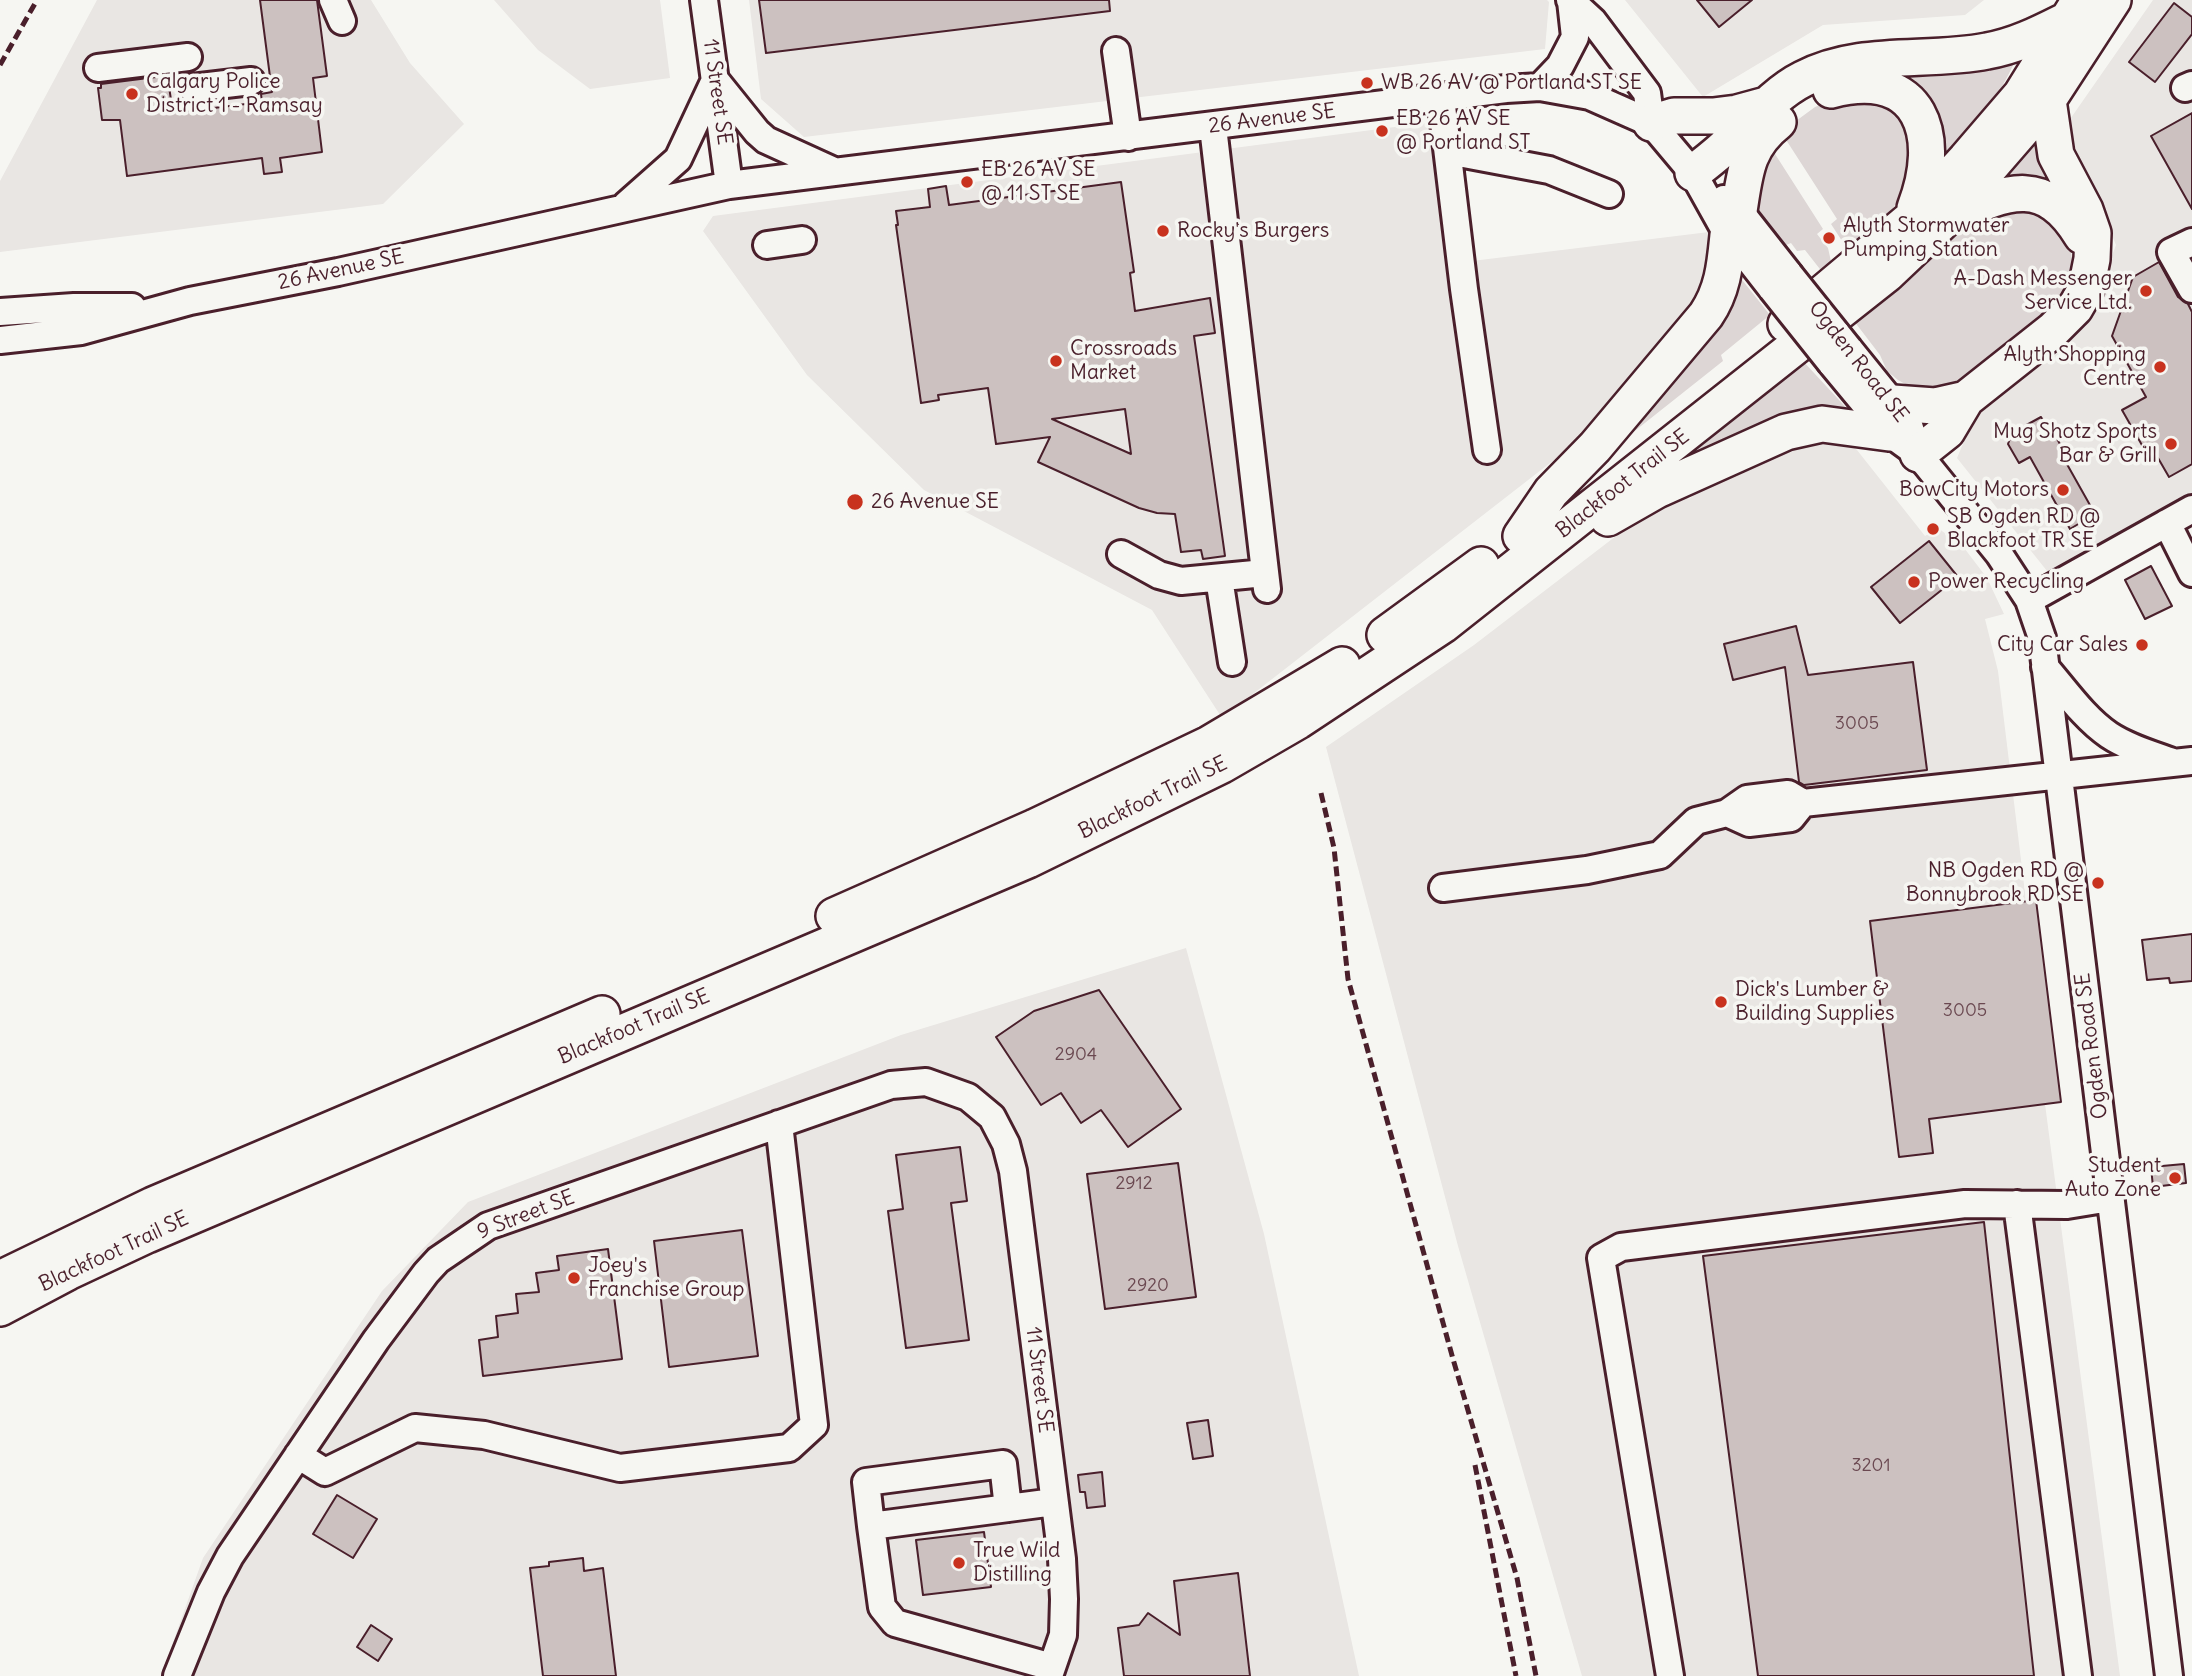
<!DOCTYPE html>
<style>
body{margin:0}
canvas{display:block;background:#f6f6f2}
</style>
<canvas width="2192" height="1676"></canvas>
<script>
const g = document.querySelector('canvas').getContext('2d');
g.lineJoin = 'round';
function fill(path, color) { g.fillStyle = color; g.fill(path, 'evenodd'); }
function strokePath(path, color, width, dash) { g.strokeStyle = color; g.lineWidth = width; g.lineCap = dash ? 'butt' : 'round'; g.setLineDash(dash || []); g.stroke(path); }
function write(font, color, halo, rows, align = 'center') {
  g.font = font + ' Delius,sans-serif'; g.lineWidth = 7; g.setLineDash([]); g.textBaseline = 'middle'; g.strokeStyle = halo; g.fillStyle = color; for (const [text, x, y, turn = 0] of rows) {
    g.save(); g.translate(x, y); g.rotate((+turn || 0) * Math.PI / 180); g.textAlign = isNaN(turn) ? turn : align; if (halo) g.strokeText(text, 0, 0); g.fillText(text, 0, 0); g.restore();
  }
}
fill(new Path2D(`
 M 97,0 L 371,0 L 410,63 L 464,124 L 383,204 L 0,252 L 0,181 Z
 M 494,0 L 660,0 L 670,78 L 590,89 L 538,50 Z
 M 749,0 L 1547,0 L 1549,2 L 1545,49 L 804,137 L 761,99 Z
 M 1625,0 L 1984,0 L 1965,15 L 1823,25 L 1703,97 Z
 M 2153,0 L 2192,0 L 2192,497 L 2051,576 L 1957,458 L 1976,413 L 2086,326 L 2116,245 L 2066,125 Z
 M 1456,119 L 1472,261 L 1709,232 L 1712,284 L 1604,421 L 1222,718 L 1152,610 L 924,490 L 807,375 L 703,231 L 713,216 Z
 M 1795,440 L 1845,441 L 1857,450 L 1925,536 L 1938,528 L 1946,534 L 1952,532 L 1987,578 L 2004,614 L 1985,619 L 1998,671 L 2026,901 L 2036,900 L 2061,1102 L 2045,1104 L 2120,1676 L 1582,1676 L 1458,1246 L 1326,747 L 1474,645 L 1659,503 L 1683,493 L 1689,499 L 1723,472 Z
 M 1186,948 L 1264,1234 L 1359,1676 L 161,1676 L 203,1558 L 382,1291 L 468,1202 L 901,1035 Z`), '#e9e6e3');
fill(new Path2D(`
 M 2016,58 C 1999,101 1966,135 1937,169 L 1879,71 Z
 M 1827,102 L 1890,102 L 1916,141 C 1903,196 1900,208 1857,247 L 1842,241 L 1831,224 L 1837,219 L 1781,132 L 1815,107 Z
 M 2036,135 L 2062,188 L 2006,182 L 2005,176 L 2032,137 Z
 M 1768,143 L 1823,229 L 1817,234 L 1828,248 L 1832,266 L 1823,273 L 1805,250 L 1797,251 L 1791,243 L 1786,245 L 1761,214 L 1756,201 Z
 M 2024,200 L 2067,234 C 2072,251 2074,265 2069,282 C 2058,315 1979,367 1950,391 L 1914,389 L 1898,380 L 1887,371 L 1880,355 L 1854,321 L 1975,219 Z
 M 1735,271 L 1770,315 L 1721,355 L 1723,361 L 1607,453 Z
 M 1802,360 L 1852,414 L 1634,488 Z`), '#ddd6d5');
const building = new Path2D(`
 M 260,0 L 317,0 L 327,76 L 313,78 L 322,152 L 280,158 L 282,172 L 264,174 L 262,158 L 127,176 L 120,120 L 102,120 L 98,88 L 101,88 L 101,84 L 164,76 L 164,80 L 168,80 L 173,113 L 262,102 L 261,94 L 272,92 Z
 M 759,0 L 1109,0 L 1110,11 L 766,53 Z
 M 1697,0 L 1752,0 L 1719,27 Z
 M 2174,3 L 2192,17 L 2192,34 L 2155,82 L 2129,62 Z
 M 2192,113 L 2192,209 L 2151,136 Z
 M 1121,182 L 1134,272 L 1130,273 L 1135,311 L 1210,298 L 1215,333 L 1194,336 L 1225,556 L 1203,559 L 1201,550 L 1181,552 L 1175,514 L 1157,513 L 1139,508 L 1038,462 L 1050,437 L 996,444 L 988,388 L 938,395 L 939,400 L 921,403 L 896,225 L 898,225 L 896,211 L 930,207 L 928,189 L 946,186 L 949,205 ZM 1125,409 L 1131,454 L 1052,419 Z
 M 2159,262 L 2178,297 L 2188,304 L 2192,312 L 2192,464 L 2169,477 L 2158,458 L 2151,461 L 2122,410 L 2146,397 L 2112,336 L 2133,277 Z
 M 2041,417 L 2050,433 L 2053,431 L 2062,448 L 2059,450 L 2095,514 L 2070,529 L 2030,457 L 2019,463 L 2008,444 L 2012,433 Z
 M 1929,541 L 1958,577 L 1900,623 L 1871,587 Z
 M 2151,566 L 2172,606 L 2145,619 L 2125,580 Z
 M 1796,626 L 1808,675 L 1913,662 L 1927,770 L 1804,785 L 1799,782 L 1785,667 L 1733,680 L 1724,644 Z
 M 2036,900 L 2061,1102 L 1929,1119 L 1933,1153 L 1899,1157 L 1870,921 Z
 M 2192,934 L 2192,981 L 2170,983 L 2169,978 L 2147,980 L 2142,940 Z
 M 1099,990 L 1181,1109 L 1128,1147 L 1101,1110 L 1081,1123 L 1061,1093 L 1041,1105 L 996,1037 L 1034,1011 Z
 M 960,1147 L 967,1201 L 951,1203 L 969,1340 L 906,1348 L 888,1211 L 903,1209 L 896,1155 Z
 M 1178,1163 L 1196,1297 L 1105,1309 L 1087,1174 Z
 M 2184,1164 L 2186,1183 L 2153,1187 L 2151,1167 Z
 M 1984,1222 L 2034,1676 L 1758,1676 L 1703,1256 Z
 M 742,1230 L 758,1356 L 669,1367 L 654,1241 Z
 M 608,1249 L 622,1359 L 483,1376 L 479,1340 L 498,1337 L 496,1316 L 518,1313 L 516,1294 L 539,1292 L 536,1273 L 559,1270 L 557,1256 Z
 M 1208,1420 L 1213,1456 L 1193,1459 L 1187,1423 Z
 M 1102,1472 L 1105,1506 L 1087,1508 L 1085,1492 L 1080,1492 L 1078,1475 Z
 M 337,1495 L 377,1519 L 353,1558 L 313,1534 Z
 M 984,1532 L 991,1587 L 923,1595 L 916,1540 Z
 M 583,1558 L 584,1571 L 603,1568 L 616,1676 L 543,1676 L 530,1568 L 549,1566 L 549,1562 Z
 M 1238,1573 L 1250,1676 L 1124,1676 L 1118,1628 L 1139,1625 L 1148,1613 L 1180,1635 L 1174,1581 Z
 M 371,1625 L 392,1639 L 378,1661 L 357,1647 Z`);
fill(building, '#ccc1c0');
strokePath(building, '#4a1f2b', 2);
const minor = new Path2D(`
 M 333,0 L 342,21
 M 704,0 L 729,185
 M 1570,0 L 1593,21 L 1647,93 L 1651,123
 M 1116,51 L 1128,137
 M 98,68 L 188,57
 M 716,81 L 757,132 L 766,140 L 834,171
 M 1540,87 L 1560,66 L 1575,37 L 1571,1
 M 192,88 L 251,81
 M 2185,88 L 2192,85
 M 1441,98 L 1464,289 L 1487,450
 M 1213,127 L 1267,589
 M 1448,151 L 1549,170 L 1609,194
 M 1724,199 L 1745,218 L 1789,274
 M 626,205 L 678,159 L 715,80
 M 2192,242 L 2171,252 L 2192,289
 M 767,245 L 802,240
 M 0,312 L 74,307 L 132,307
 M 0,340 L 81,331 L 190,301 L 338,272 L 729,185 L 1506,89 L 1540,87 L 1590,96 L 1651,123 L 1693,173 L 1722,225 L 1772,289
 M 1849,349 L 1908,422 L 1918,454
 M 1831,363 L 1889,433 L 1918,454 L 1999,554 L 2029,600 L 2042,638 L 2169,1676
 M 2167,523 L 2192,573
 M 1121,554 L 1159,575 L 1181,581 L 1265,573
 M 1219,578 L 1232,662
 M 2029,600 L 2192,509
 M 2045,667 C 2065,690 2084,718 2109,735 C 2127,747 2150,754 2170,761
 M 1727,813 L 1749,823 L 1791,818 L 1803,803
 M 1443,888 L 1587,870 L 1660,855 L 1696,821 L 1727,813 L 1747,799 L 1788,794 L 1803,803 L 2192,761
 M 2017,1204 L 2078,1676
 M 298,1455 L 325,1472 L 415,1428 L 484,1435 L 620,1468 L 789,1448 L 814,1425 L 779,1124
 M 871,1526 L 866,1482 L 1003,1464 L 1008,1508
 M 1052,1667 L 895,1623 L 882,1607 L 871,1526 L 1054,1502
 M 177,1676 L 211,1592 L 230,1556 L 376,1340 L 426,1273 L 438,1260 L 488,1226 L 891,1085 L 926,1082 L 968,1097 L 992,1117 L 1006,1144 L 1013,1171 L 1062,1559 L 1064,1599 L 1063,1635 L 1049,1676
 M 1670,1676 L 1601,1258 L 1621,1247 L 1965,1204 L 2067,1205 L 2110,1198`);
const major = new Path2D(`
 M 1831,90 C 1922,67 1943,136 1915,208
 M 1651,123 L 1674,116 L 1713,116 L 1737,113 L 1770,104
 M 1693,173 C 1706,163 1719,153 1730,142 C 1752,121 1775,93 1803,79 C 1860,49 1927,63 1987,51 C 2016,46 2041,33 2067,20
 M 1739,211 C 1745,173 1746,147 1778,122
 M 1954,215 C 2008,190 2046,176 2082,236
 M 1786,324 L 1911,219 L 1966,159 L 2021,95 L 2080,0
 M 1893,403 L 1935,406 L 1966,399
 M 1918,454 L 1947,431 L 1966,399 L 2053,330 L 2075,308 L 2086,289 L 2092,259 L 2093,233 L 2085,210 L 2056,155 L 2048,100
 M 1608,518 L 1657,490 L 1786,432 L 1822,424 L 1889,433
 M 1521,536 L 1551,492 L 1595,447 L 1706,315 C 1723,290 1725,265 1728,235
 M 1385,635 L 1481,565
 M 834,916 L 1035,827 L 1209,744 L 1342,665
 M 0,1279 L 153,1205 L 602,1014
 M 0,1308 L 68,1272 L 147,1235 L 1028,860 L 1222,765 L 1298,721 L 1443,625 L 1887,274 L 1944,220 L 2048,100 L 2113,0`);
strokePath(minor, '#4a1f2b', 32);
strokePath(major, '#4a1f2b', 40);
strokePath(minor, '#f6f6f2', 26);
strokePath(major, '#f6f6f2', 35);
strokePath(new Path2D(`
 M 0,65 L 37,0
 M 1321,793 L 1334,848 L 1348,979 L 1453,1359 L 1517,1578 L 1536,1676
 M 1475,1465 L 1516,1676`), '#4a1f2b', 5, [10, 5]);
const minorBridge = new Path2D(`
 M 1789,274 L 1849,349
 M 1772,289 L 1831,363`);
strokePath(minorBridge, '#4a1f2b', 32, []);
strokePath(minorBridge, '#f6f6f2', 26);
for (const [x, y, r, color] of [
 [1367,83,7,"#c8321e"],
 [132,94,7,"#c8321e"],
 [1382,131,7,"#c8321e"],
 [967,182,7,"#c8321e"],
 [1163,231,7,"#c8321e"],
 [1829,238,7,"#c8321e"],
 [2146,291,7,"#c8321e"],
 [1056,361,7,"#c8321e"],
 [2160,367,7,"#c8321e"],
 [2171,444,7,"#c8321e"],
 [2063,490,7,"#c8321e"],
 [855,502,9,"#c8321e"],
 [1933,529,7,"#c8321e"],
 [1914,582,7,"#c8321e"],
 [2142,645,7,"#c8321e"],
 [2098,883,7,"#c8321e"],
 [1721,1002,7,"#c8321e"],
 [2175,1178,7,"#c8321e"],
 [574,1278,7,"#c8321e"],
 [959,1563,7,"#c8321e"]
]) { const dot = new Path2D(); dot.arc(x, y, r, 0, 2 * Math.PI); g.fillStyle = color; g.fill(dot); strokePath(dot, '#f6f6f2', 2.5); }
write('18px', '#6a4850', null, [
 ["3005",1857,724],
 ["3005",1965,1011],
 ["2904",1076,1055],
 ["2912",1134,1184],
 ["2920",1148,1286],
 ["3201",1871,1466]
]);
write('21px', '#4a1f2b', '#f6f6f2', [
 ["Calgary Police",146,82],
 ["District 1 - Ramsay",146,106],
 ["WB 26 AV @ Portland ST SE",1381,83],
 ["EB 26 AV SE",1396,119],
 ["@ Portland ST",1396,143],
 ["EB 26 AV SE",981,170],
 ["@ 11 ST SE",981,194],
 ["Alyth Stormwater",1843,226],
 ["Pumping Station",1843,250],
 ["Rocky's Burgers",1177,231],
 ["A-Dash Messenger",2132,279,"right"],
 ["Service Ltd.",2132,303,"right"],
 ["Crossroads",1070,349],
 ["Market",1070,373],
 ["Alyth Shopping",2146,355,"right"],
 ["Centre",2146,379,"right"],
 ["Mug Shotz Sports",2157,432,"right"],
 ["Bar & Grill",2157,456,"right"],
 ["BowCity Motors",2049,490,"right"],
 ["26 Avenue SE",871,502],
 ["SB Ogden RD @",1947,517],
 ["Blackfoot TR SE",1947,541],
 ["Power Recycling",1928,582],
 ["City Car Sales",2128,645,"right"],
 ["NB Ogden RD @",2084,871,"right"],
 ["Bonnybrook RD SE",2084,895,"right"],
 ["Dick's Lumber &",1735,990],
 ["Building Supplies",1735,1014],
 ["Student",2161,1166,"right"],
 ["Auto Zone",2161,1190,"right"],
 ["Joey's",588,1266],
 ["Franchise Group",588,1290],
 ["True Wild",973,1551],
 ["Distilling",973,1575]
], 'left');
write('21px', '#4a1f2b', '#f6f6f2', [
 ["11 Street SE",717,92,82],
 ["26 Avenue SE",1272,119,-7],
 ["26 Avenue SE",341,270,-12],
 ["Ogden Road SE",1858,362,52],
 ["Blackfoot Trail SE",1623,484,-38],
 ["Blackfoot Trail SE",1153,798,-26],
 ["Blackfoot Trail SE",634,1027,-23],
 ["Ogden Road SE",2092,1046,-97],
 ["9 Street SE",526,1215,-21],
 ["Blackfoot Trail SE",114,1252,-25],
 ["11 Street SE",1039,1380,83]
]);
</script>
